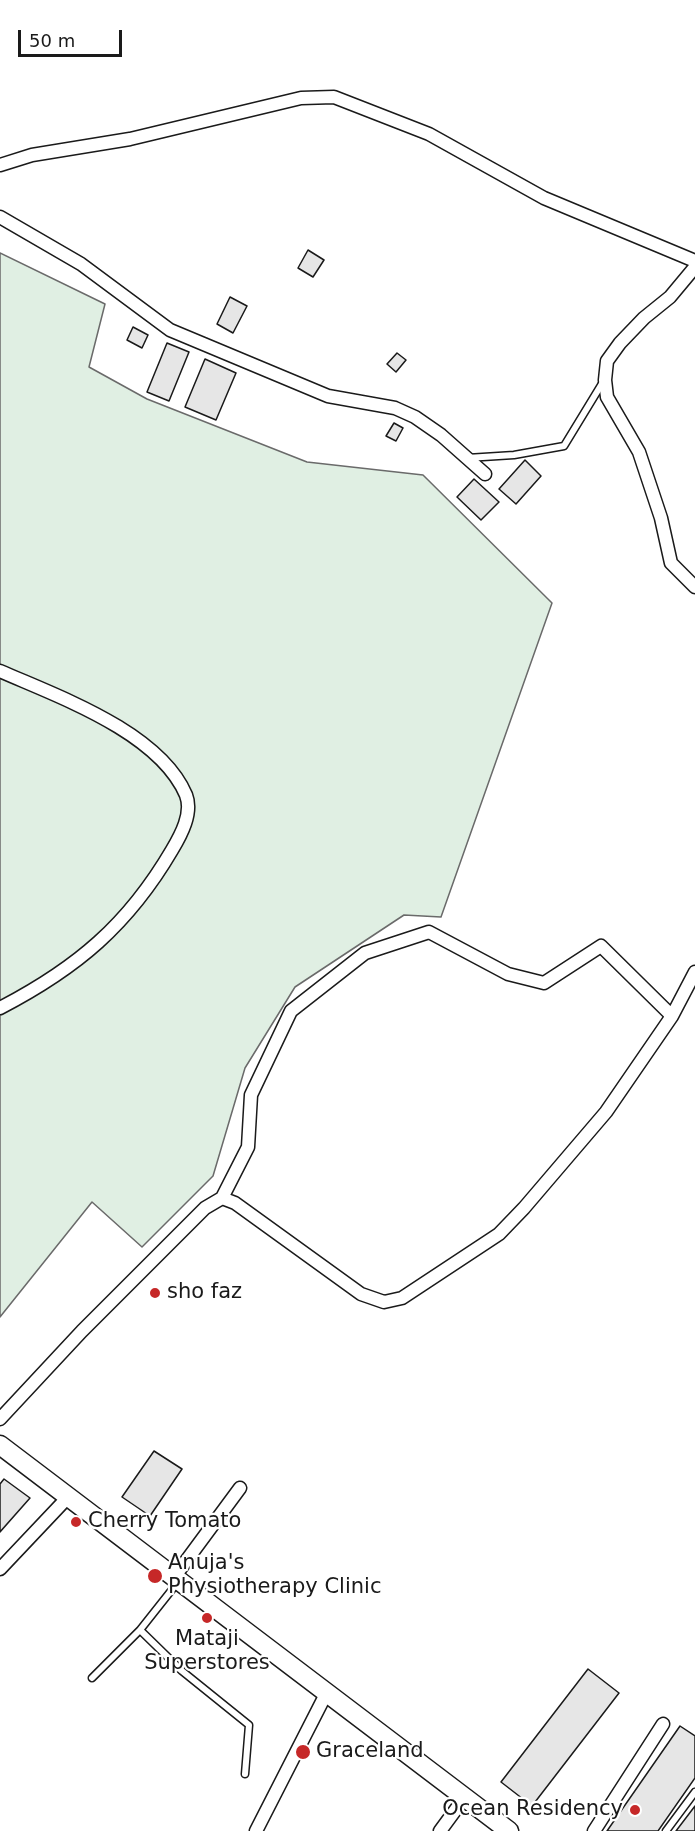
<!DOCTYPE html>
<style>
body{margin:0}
#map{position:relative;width:695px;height:1831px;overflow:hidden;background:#fff;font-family:"DejaVu Sans",sans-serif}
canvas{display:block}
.scale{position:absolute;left:18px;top:30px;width:104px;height:27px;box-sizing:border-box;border:3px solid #1a1a1a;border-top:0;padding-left:8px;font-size:18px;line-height:21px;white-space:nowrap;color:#1a1a1a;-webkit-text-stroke:4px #fff;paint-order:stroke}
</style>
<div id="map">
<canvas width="695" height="1831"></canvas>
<div class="scale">50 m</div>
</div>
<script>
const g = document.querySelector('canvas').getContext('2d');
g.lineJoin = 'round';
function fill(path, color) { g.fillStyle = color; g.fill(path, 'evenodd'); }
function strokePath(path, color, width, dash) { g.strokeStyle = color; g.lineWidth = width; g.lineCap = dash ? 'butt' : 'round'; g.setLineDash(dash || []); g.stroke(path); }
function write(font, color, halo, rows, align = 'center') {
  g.font = font + ' "DejaVu Sans",sans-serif'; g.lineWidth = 4.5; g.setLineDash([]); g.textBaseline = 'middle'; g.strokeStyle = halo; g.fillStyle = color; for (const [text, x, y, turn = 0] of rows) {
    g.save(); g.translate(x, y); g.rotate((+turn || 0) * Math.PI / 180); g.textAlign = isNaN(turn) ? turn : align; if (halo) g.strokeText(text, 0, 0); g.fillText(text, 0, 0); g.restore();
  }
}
const green = new Path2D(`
 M 0,253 L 105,304 L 89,367 L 147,399 L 307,462 L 423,475 L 552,603 L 441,917 L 404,915 L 295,987 L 245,1068 L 213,1176 L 142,1247 L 92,1202 L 0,1317 Z`);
fill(green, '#e0efe3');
strokePath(green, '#6a6a6a', 1.5);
const building = new Path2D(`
 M 308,250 L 324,260 L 313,277 L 298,268 Z
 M 230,297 L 247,306 L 233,333 L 217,324 Z
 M 133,327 L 148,335 L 142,348 L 127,340 Z
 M 167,343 L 189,352 L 169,401 L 147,392 Z
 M 397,353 L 406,360 L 396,372 L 387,364 Z
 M 205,359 L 236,373 L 216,420 L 185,407 Z
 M 394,423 L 403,428 L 396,441 L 386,436 Z
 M 525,460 L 541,476 L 516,504 L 499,489 Z
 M 474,479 L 499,502 L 481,520 L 457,497 Z
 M 154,1451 L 182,1469 L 150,1516 L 122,1497 Z
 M 4,1479 L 30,1498 L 0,1532 L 0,1484 Z
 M 588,1669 L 619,1693 L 532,1806 L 501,1782 Z
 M 680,1726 L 695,1736 L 695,1778 L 658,1831 L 607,1831 Z
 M 695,1806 L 695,1831 L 676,1831 Z`);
fill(building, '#e6e6e6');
strokePath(building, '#1a1a1a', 1.5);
const lane = new Path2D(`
 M 467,458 L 514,455 L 564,446 L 603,382
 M 178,1582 L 140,1630 L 182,1671 L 249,1725 L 245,1774
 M 92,1678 L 140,1630
 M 666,1831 L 695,1792`);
const street = new Path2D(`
 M 0,165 L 32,155 L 130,139 L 301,98 L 334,97 L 429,134 L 544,198 L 695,261
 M 0,217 L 81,264 L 170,330 L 328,396 L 395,408 L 415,417 L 441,435 L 485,474
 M 695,267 L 670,297 L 644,318 L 620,343 L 607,361 L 605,380 L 607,397 L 639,452 L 661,518 L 671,563 L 695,587
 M 0,671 C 59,697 159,732 186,795 C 193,813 181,835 172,850 C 128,925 77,968 0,1008
 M 222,1198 L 248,1147 L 251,1095 L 291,1011 L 365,953 L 429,932 L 508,974 L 544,983 L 601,946 L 672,1016
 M 0,1419 L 82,1331 L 205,1208 L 222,1198 L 235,1203 L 361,1294 L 384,1302 L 402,1298 L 499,1234 L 524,1208 L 606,1112 L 672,1016 L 695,972
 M 0,1569 L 69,1496
 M 175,1576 L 240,1488
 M 256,1831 L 327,1692
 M 440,1831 L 465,1797
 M 594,1831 L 663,1724`);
const secondary = new Path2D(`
 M 0,1445 L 509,1831`);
strokePath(lane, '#1a1a1a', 9);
strokePath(street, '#1a1a1a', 15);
strokePath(secondary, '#1a1a1a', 21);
strokePath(lane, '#fff', 6);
strokePath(street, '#fff', 12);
strokePath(secondary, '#fff', 18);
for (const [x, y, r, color] of [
 [155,1293,6,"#c62828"],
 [76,1522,6,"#c62828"],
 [155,1576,8,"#c62828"],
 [207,1618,6,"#c62828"],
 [303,1752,8,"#c62828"],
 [635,1810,6,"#c62828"]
]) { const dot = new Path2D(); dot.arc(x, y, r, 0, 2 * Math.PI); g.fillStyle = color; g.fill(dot); strokePath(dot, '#fff', 2); }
write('21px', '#1a1a1a', '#fff', [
 ["sho faz",167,1293],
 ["Cherry Tomato",88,1522],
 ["Anuja's",168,1564],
 ["Physiotherapy Clinic",168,1588],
 ["Mataji",207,1640,"center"],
 ["Superstores",207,1664,"center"],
 ["Graceland",316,1752],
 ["Ocean Residency",623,1810,"right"]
], 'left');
</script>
